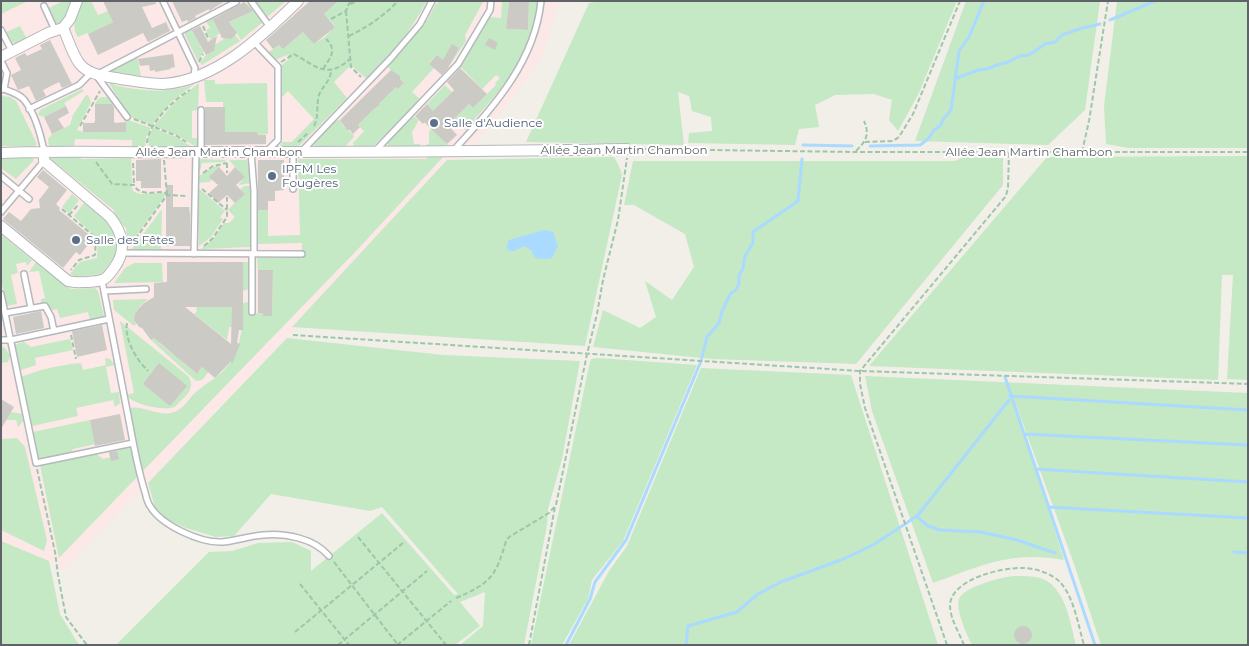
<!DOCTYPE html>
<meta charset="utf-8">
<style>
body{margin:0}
#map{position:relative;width:1249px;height:646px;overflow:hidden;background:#f1efe8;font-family:Montserrat,sans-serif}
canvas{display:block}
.frame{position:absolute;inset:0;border:2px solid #5f6368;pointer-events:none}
</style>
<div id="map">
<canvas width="1249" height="646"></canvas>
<div class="frame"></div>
</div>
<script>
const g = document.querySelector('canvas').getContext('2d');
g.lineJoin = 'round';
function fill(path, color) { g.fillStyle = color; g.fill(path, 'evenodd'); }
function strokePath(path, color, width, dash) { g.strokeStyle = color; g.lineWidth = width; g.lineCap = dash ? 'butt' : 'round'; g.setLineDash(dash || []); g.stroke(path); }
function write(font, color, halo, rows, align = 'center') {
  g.font = font + ' Montserrat,sans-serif'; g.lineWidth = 4; g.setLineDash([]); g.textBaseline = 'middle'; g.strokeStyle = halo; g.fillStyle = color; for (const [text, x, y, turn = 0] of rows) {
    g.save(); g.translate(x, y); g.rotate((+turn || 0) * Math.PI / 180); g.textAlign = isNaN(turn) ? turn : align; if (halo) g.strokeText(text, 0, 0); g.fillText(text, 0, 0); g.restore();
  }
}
fill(new Path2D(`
 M 1,1 L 578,1 L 559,4 L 540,62 L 480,140 L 450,169 L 64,570 L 47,560 L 1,541 Z`), '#fce8e6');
fill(new Path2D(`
 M 1,1 L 28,1 L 1,14 Z
 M 63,1 L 72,1 L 64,22 L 57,25 L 49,8 Z
 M 82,1 L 91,1 L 98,15 L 108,11 L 113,22 L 88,34 L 87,33 L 78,37 C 70,25 77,13 82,1 Z
 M 256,1 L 286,1 L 266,18 Z
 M 338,1 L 427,1 C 411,31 390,55 367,79 L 353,67 L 348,68 L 334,82 L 347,98 L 299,146 L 293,149 L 278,148 L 282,142 L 292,142 L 314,119 L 288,91 L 282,97 L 280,95 L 281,66 L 290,58 L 287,55 L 275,60 L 269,52 L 279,45 L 283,49 L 307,29 L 308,37 L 314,44 L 325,37 L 335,26 L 329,19 L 326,21 L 321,17 Z
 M 440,1 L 483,2 L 465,35 L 466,41 L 449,66 L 437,55 L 429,63 L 434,68 L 412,92 L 421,100 L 371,148 L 354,148 L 353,143 L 364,131 L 358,125 L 375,108 L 379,107 L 379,104 L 396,87 L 398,89 L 404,83 L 400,79 L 400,76 L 395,74 L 388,67 L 427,20 L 436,4 Z
 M 502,1 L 509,1 L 506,29 L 528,30 L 529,1 L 538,1 C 536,11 536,22 533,32 C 521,69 490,102 465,130 L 453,120 L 469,104 L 473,108 L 496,85 L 495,83 L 500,78 L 496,75 L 482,89 L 462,68 L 460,68 L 490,17 L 501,18 Z
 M 602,1 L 957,1 L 918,95 L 898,131 L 889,120 L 892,100 L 874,94 L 835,95 L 815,105 L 819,127 L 799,129 L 795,145 L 688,143 L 689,133 L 712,131 L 711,117 L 692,111 L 689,96 L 678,92 L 684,145 L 526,142 L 589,3 Z
 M 966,1 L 1100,1 L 1085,110 L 1048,145 L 915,141 Z
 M 1117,1 L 1248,1 L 1248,148 L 1129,148 L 1106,144 L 1104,106 Z
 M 244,2 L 253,8 L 263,22 L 241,40 L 231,24 L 211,40 L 206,30 L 210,28 L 206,21 L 213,17 L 216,24 L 229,22 L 251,12 Z
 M 20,26 L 27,39 L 15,44 L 12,42 L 6,32 Z
 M 191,28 L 195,34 L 203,31 L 207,40 L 200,46 L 204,51 L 198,61 L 185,35 L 185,32 Z
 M 234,34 L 240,41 L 202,65 L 200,63 L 206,55 L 214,51 L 212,47 L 228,36 L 231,38 Z
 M 137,56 L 141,76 L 111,72 L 110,69 Z
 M 194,80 L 196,81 L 192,86 L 172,101 L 152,125 L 130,117 L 109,83 L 110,81 L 113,81 L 114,85 C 140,91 166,94 192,85 Z
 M 204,80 L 215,80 L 215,84 L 267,83 L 268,134 L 258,135 L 257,132 L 225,132 L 223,102 L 206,102 Z
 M 199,83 L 198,110 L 192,111 L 192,138 L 198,138 L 199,149 L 196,149 L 195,146 L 177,135 L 154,126 L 174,103 Z
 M 445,85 L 452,92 L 433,111 L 427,104 Z
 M 82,89 L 84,91 L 64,103 L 66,106 L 44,117 L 38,115 L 40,110 Z
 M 86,95 L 88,95 L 91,102 L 77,130 L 83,132 L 126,132 L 126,122 L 128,120 L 151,128 L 146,137 L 145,150 L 132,150 L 132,140 L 75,139 L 74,149 L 49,147 L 48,139 L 52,134 L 70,125 L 73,115 Z
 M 1,96 L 10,97 L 16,101 L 37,144 L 35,146 L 1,146 Z
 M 102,97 L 107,97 L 114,104 L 95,104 L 98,99 Z
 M 413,116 L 419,120 L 412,132 L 414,144 L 420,144 L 421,149 L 389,149 L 387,142 Z
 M 340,120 L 344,127 L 353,134 L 354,137 L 343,149 L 316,148 L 314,145 L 314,141 L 334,121 Z
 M 153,128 L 176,137 L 192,147 L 149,149 L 148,137 Z
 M 432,129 L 448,145 L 444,148 L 427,149 L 427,144 L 429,144 L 429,131 Z
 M 54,155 L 80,155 L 81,159 L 131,158 L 132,188 L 134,192 L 140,194 L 163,193 L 165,196 L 128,247 L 126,228 L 112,215 L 115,211 L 52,160 L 48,161 Z
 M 1248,156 L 1248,380 L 1227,379 L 1233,275 L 1222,275 L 1218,380 L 869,366 L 1047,157 Z
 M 1,157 L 32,157 L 34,160 L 16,179 L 1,168 Z
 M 429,157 L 443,157 L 357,250 L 141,473 L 129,408 C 143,405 157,416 171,413 C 183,411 188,399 196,392 C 204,385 213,380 221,373 C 241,354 243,329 243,303 L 249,302 L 249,314 L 263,313 L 264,316 L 272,316 L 273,271 L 258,270 L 257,258 L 302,258 L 302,243 L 258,244 L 258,210 L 268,210 L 268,236 L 300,235 L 298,159 L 426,159 Z
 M 614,157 L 619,166 L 622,175 L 585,346 L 292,327 L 447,160 Z
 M 963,157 L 1003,158 L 1003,185 L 856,364 L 712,359 L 593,347 L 603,310 L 640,328 L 656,317 L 645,281 L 672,300 L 694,267 L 685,234 L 634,205 L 624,205 L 633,161 L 955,161 Z
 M 201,159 L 225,160 L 225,162 L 202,163 L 200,172 L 198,172 L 198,162 Z
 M 229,160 L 247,160 L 251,183 L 239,185 L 244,177 Z
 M 221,165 L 210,177 L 212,180 L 209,182 L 199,183 L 199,176 L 213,167 Z
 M 245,186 L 250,186 L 250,247 L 201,249 L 214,238 L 224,223 L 229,223 L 235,217 L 228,210 L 244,193 L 240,189 Z
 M 198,188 L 225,211 L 220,217 L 223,219 L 211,237 L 199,246 Z
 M 72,194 L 79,200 L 69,213 L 62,207 Z
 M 84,203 L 111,225 L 115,236 L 116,253 L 114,258 L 101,274 L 76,277 L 70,274 L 80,262 L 97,258 L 98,239 L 74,216 Z
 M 162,209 L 161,249 L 132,249 Z
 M 1,234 L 32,260 L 27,266 L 26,262 L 16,264 L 18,273 L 11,275 L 17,304 L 7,306 L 1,280 Z
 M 36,262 L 71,289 L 95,288 L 98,291 L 104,316 L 101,319 L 90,321 L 88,312 L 60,318 L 57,309 L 52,310 L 48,305 L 41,303 L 41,299 L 45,298 L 39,271 L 29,272 Z
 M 243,262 L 249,262 L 249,289 L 243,291 Z
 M 134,263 L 162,263 L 163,282 L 114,283 L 125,268 Z
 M 148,299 C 140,305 132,313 136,324 L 134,326 L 114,310 L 113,300 Z
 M 196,307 L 232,307 L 232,327 L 229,327 L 227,340 L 194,314 L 197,311 Z
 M 120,321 L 188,376 C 197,389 184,397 175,407 C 164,411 134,405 126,395 L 134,393 Z
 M 175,323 L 159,343 L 174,355 L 187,339 L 195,346 L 183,363 L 197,374 L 210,358 L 216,363 L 202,380 L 196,381 L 151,340 Z
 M 287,338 L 443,355 L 580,361 L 562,459 L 548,509 L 547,525 L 524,645 L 460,645 L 483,626 L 485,592 L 460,602 L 480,626 L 455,645 L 116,645 L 209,552 L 232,551 L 258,543 L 292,542 L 311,551 L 311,571 L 382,513 L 454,595 L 458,594 L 382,507 L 370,511 L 271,494 L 234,536 L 216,537 L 186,528 L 167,519 L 155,507 L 148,483 Z
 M 70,339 L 73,350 L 35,358 L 36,365 L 21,370 L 19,369 L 14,345 L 24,342 L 31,347 Z
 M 1,346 L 5,348 L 10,356 L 8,362 L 1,363 Z
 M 105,358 L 110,359 L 115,365 L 106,367 L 111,393 L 119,392 L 120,403 L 115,407 L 113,400 L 76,408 L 78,416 L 32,426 L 21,377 C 41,369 60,365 81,363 L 83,370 L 106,365 Z
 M 598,358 L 697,365 L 623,541 L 592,580 L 588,599 L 562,645 L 531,645 L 589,366 L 591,359 Z
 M 701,368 L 851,375 L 938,645 L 569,645 L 609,571 L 627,546 Z
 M 865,376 L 1248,393 L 1248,645 L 1101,645 L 1073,561 L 1014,399 L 1064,560 C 1013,550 979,566 933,583 L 872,411 Z
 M 11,412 L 22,414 L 23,421 L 18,427 L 16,420 L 6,420 Z
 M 90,420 L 95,444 L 73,449 L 70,453 L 39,459 L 33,432 Z
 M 17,438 L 25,447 L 47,540 L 44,551 L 1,530 L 1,439 Z
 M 127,446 L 133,451 L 138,476 L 59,558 L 40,465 L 95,453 L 103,459 L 114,456 L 119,448 Z
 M 1,541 L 49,561 L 60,614 L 79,645 L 1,645 Z
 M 1013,576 C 1022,576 1032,576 1040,578 C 1066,586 1070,623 1076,645 L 972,645 C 967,635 955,609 959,599 C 965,586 1000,578 1013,576 Z`), '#c5e8c5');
fill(new Path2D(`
 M 544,230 L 553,232 L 558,246 L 552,258 L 546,259 L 535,258 L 531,250 L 524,246 L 514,251 L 509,251 L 506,248 L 509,240 Z`), '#aadaff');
strokePath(new Path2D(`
 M 1110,20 L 1155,1
 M 957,78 L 978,70 L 987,69 L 1000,64 L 1006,63 L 1020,56 L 1029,55 L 1045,44 L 1055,42 L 1062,35 L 1079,29 L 1100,24
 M 803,145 L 852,146
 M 870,146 L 920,145 L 928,139 L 934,130 L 940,126 L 944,118 L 951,110 L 959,51 L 969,37 L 984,1
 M 1005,377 L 1095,645
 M 1010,396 L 1248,410
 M 1024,434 L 1248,445
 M 1035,469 L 1248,482
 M 1048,507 L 1248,518
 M 916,516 L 928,526 L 940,530 L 981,532 L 1017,540 L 1055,553
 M 1234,552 L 1248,553
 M 566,645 L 590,599 L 595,582 L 626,540 L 701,361 L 707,337 L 719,323 L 722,311 L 731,293 L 736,290 L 739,283 L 739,276 L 743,268 L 745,256 L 753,243 L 753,232 L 798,201 L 802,159
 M 686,645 L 688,626 L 737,612 L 758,594 L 781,582 L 841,560 L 873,545 L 905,524 L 918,515 L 1009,400`), '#aadaff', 3);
fill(new Path2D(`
 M 103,1 L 156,1 L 156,4 L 142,7 L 152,28 L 166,22 L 170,31 L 148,42 L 143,33 L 98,55 L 88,34 L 113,22 Z
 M 172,1 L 225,1 L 209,11 L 209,9 L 195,16 L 196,18 L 188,22 L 187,20 L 182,22 Z
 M 310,1 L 338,1 L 324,14 L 335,27 L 314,44 L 303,32 L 283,49 L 279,45 L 273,49 L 266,40 Z
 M 509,1 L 529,1 L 528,30 L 506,29 Z
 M 244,2 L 253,11 L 229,22 L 237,33 L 231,39 L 222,38 L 213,19 Z
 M 200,26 L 208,42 L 217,36 L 214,51 L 206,55 L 192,30 Z
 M 489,38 L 498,43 L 495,50 L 485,45 Z
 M 50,40 L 72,84 L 62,88 L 59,82 L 43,90 L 46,96 L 36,101 L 29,86 L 18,90 L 11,75 L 21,70 L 15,58 L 25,53 L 27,56 L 42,49 L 40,45 Z
 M 452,44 L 459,48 L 448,68 L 442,75 L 429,64 L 437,55 L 443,60 Z
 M 173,54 L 175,67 L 170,68 L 171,69 L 155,72 L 155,70 L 150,71 L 149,65 L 140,66 L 138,59 Z
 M 460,68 L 487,94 L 473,108 L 469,104 L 448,125 L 457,135 L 447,144 L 424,122 L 423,124 L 415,116 L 427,104 L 433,111 L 454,90 L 447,82 Z
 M 391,70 L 400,76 L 400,79 L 404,83 L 398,89 L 396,87 L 379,104 L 379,106 L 374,109 L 358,125 L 360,127 L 353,134 L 350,130 L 347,130 L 340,120 Z
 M 95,104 L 112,104 L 114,107 L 114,121 L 115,123 L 126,122 L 126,132 L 83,132 L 83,123 L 94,123 L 95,121 Z
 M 66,106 L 69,113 L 58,119 L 64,128 L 52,134 L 44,117 Z
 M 205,107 L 225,107 L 225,132 L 257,132 L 258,135 L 266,135 L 266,144 L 205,145 Z
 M 161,159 L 161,188 L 141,188 L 141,181 L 136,181 L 136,160 Z
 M 258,160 L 284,160 L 284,190 L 275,191 L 275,201 L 268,201 L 268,210 L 258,210 Z
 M 219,167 L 227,176 L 235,167 L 245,177 L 236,185 L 245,194 L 235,203 L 227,195 L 218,203 L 209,193 L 218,185 L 209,177 Z
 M 43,170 L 67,190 L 56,204 L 60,208 L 59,210 L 93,238 L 80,255 L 76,252 L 63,268 L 3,219 L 9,212 L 21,221 L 31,209 L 40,208 L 39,200 L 49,187 L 37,177 Z
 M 166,185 L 173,185 L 173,207 L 189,207 L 190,214 L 190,246 L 166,246 Z
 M 167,262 L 243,262 L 243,330 L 239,330 L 237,343 L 240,344 L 232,364 L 231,361 L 215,378 L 202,367 L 197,374 L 154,338 L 151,340 L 142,328 L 139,327 L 134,320 L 135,314 L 139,308 L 144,303 L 154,297 L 154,283 L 167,282 ZM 185,307 L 232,307 L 231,344 Z
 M 258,270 L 273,270 L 272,316 L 263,316 L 263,313 L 258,313 Z
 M 41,311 L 44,328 L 16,334 L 13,317 Z
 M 102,325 L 107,350 L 77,357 L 72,331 Z
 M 159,363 L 187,386 L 170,406 L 143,384 Z
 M 1,399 L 14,407 L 1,429 Z
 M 120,414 L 125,440 L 95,446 L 90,420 Z
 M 117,451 L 119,459 L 111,461 L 109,452 Z
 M1014 635a9 9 0 1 1 18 0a9 9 0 1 1-18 0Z`), '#cccac5');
const lane = new Path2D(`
 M 163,1 L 195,68 L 194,76
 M 251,1 L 270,27
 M 44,6 L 55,30
 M 1,30 L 12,51
 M 254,42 L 278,67 L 278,140 L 266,152
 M 1,61 L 7,73 L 4,89
 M 1,90 L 4,89 C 12,92 21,95 25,101 C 35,114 41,136 44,151
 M 29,109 L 79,85 L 91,73
 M 201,110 L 201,152
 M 127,117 L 96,75 L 236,2 L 235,1
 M 454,150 C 493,107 535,62 541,1
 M 375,151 L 458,64 L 490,10 L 491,1
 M 251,152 L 254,191 L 254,254
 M 301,152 L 391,58 L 420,24 L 432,1
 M 1,176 L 29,199
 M 293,189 L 293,152
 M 1,212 L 44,161
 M 122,253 L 302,254
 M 194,254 L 196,152
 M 24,274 L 31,308
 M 102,281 C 111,329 121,377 130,426 C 134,448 138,470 145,492 C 146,496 147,502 150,506 C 161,525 200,543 222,542 C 236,541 249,536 263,535 C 285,533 314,538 329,556
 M 104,291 L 146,289
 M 1,294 L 36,463 L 133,443
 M 252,312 L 252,254
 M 5,313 L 45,306 L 51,317 L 54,331
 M 1,340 L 11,340 L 109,319`);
const street = new Path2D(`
 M 63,28 C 68,39 72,53 79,63 C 89,76 106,76 121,79 C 135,81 149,84 163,84 C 216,81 262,36 298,1
 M 1,57 L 48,33 L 63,28 L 70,19 L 77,1
 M 1,153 C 64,150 128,153 191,152 C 336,152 481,152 627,149
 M 1,226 L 68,281 C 75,283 81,282 88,282 C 93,281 99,282 104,279 C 108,277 111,272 114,268 C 127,251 123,233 110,217 L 44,161 L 44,151`);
strokePath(lane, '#b5b8bc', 8);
strokePath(street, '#b5b8bc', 12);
strokePath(new Path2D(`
 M 350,4 L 357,1
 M 346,11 L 351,67 L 361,77
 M 331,19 L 346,11 L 350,1
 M 203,26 L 209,40
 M 349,36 C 367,27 383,17 398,1
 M 199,62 L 203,54
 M 281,62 L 294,54 C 317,67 328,80 351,58
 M 323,69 C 330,58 338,50 326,39
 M 134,119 L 177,136 L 186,142
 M 80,126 L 100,91
 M 314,126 C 319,117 316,106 319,95 C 323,85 330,82 331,71
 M 298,142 L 309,132
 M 865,142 L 893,141 L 899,137 L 913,114 L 960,1
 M 147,143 C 148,124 174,99 190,90
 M 635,149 L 855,152 L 1248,152
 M 856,151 C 866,141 870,135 864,121
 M 1082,152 L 1089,121 L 1108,1
 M 164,160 L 167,195
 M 96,162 L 112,184 L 134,185 C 139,196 153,192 164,192 L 167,195
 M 133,163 L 134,185
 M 227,163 L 227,173
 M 203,173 L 213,166 L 227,163
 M 202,189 L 227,210
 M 62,209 L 96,238 L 95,255 L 79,260 L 71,270
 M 69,215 L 79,204
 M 131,245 L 167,195 L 188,196
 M 204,246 L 213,238 L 227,217 L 227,197
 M 127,323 C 124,340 137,360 148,371
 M 71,335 L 76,359
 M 293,335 L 860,371 L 1248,384
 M 37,469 L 55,552 L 58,575 L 66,617 L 87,645
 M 358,537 L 446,645
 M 334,562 L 398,645
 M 300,584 L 349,645
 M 456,598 C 491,583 496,576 506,541 L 509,537 L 549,513 L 556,505 L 587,354 L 597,314 L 603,280 L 618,220 L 627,158
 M 295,632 L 403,543
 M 338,645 L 427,571
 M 397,645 L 451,601
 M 529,645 L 555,507
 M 947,645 L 865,408 L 860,384 L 860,371 L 1006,196 L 1008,187 L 1009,152
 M 964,645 C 959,632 950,619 950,605 C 951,579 1003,567 1023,568 C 1035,568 1050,573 1059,581 C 1074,596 1078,625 1084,645`), '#9cc7a9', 2, [5, 2.5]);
strokePath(lane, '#fff', 5);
strokePath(street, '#fff', 10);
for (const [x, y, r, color] of [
 [434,123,5,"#5c6f8a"],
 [272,176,5,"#5c6f8a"],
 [76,240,5,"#5c6f8a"]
]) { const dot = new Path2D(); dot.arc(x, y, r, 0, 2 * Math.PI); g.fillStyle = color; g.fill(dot); strokePath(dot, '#fff', 2); }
write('12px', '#4e5e75', '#fff', [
 ["Salle d'Audience",444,123],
 ["IPFM Les",282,169],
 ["Fougères",282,183],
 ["Salle des Fêtes",86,240]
], 'left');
write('12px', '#5f6368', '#fff', [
 ["Allée Jean Martin Chambon",624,150],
 ["Allée Jean Martin Chambon",219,152],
 ["Allée Jean Martin Chambon",1029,152]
]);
</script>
